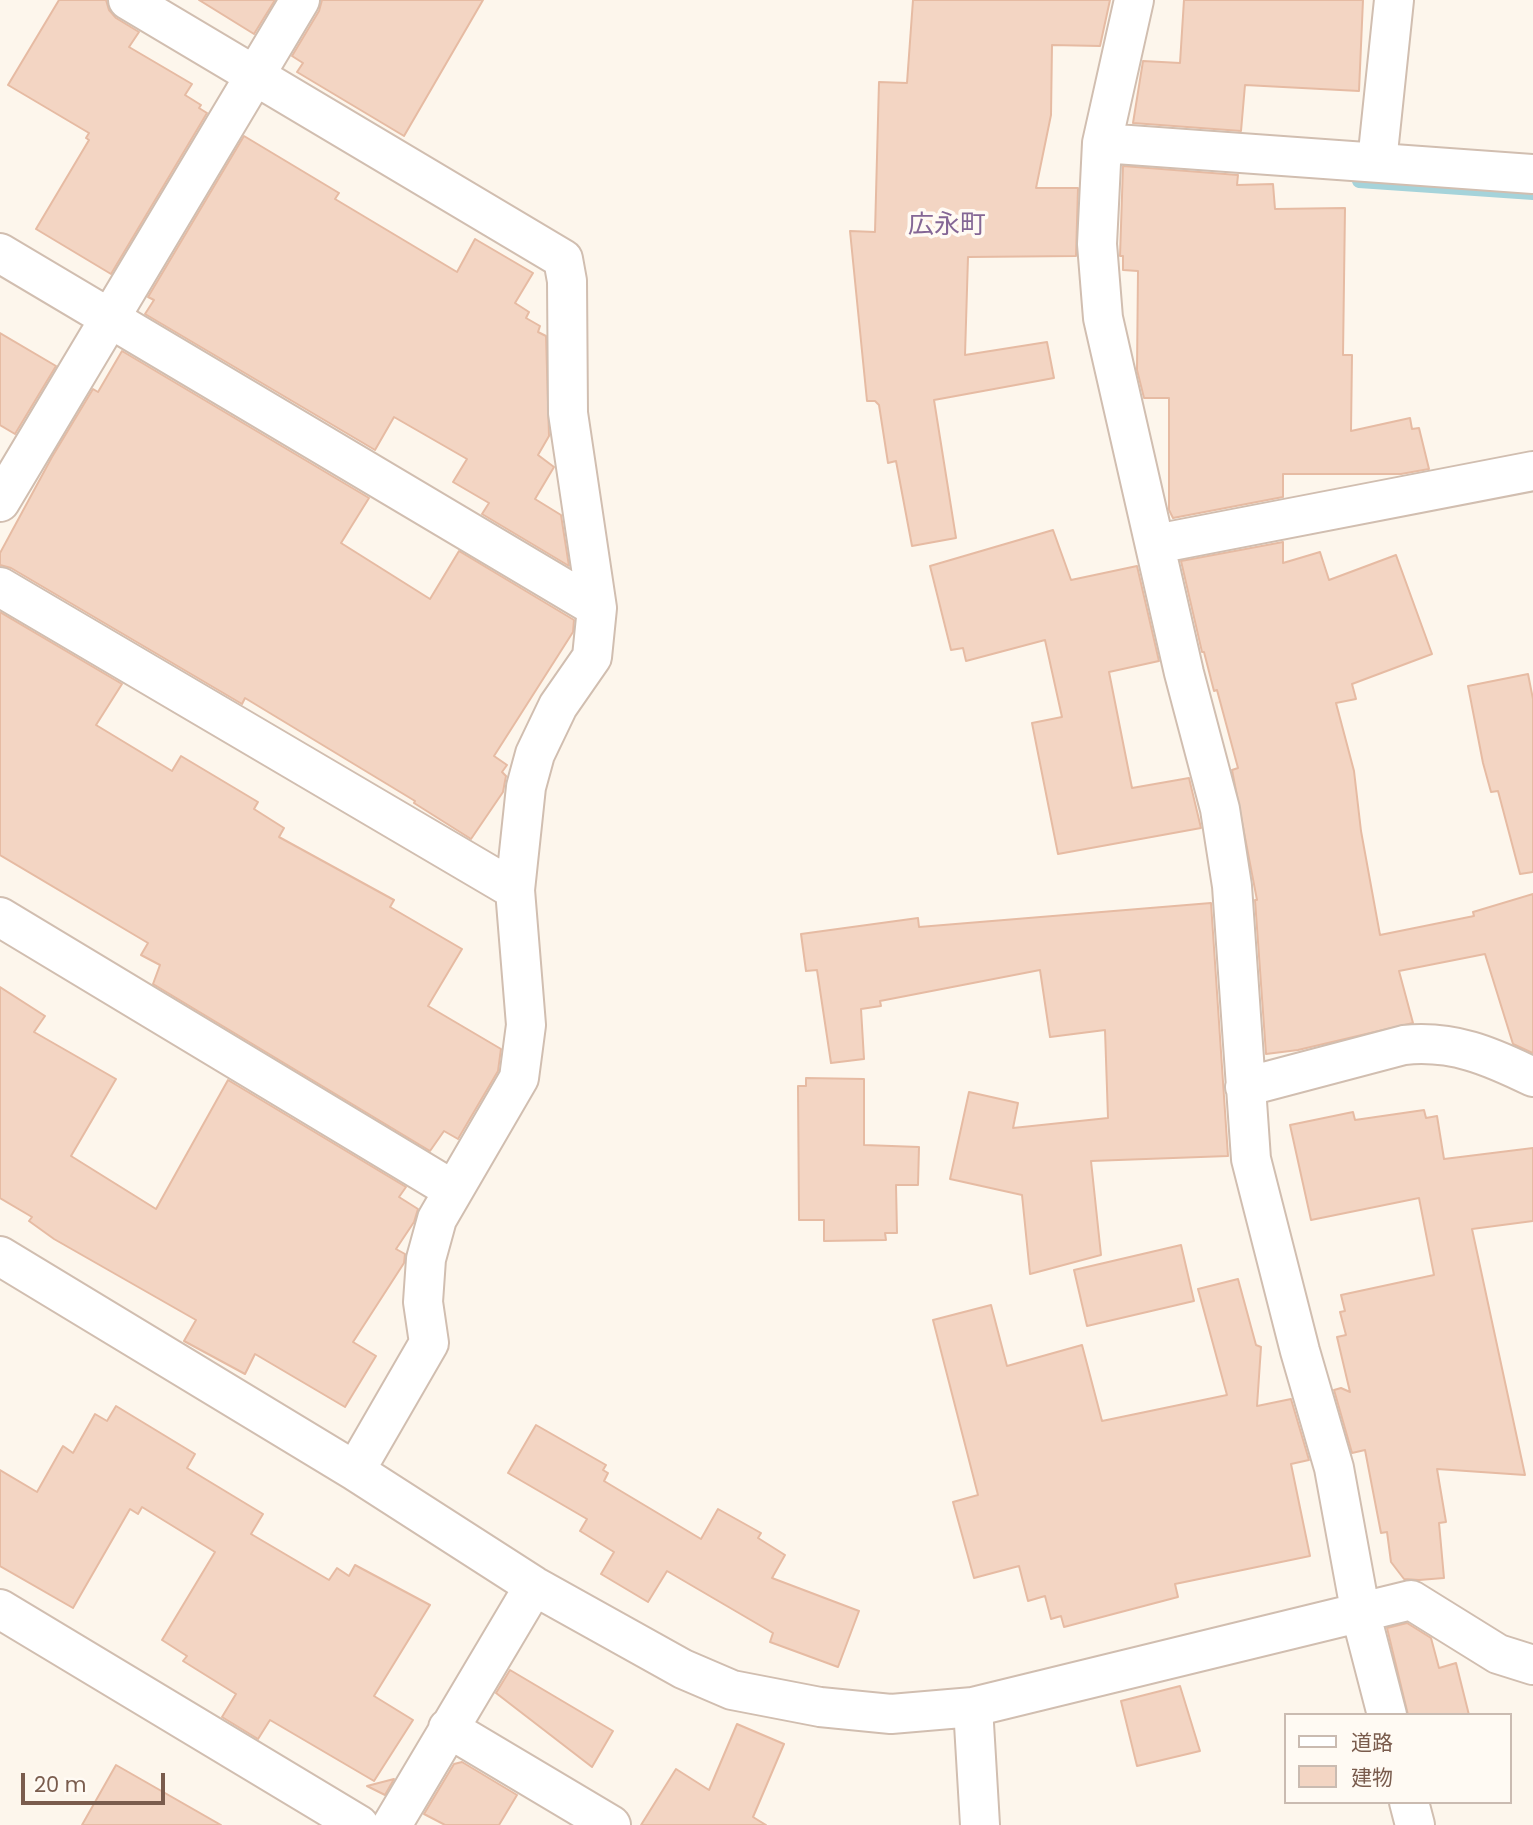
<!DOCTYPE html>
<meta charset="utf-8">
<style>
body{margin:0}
#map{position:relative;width:1533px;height:1825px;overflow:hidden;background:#fdf6ec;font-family:Poppins,"Noto Sans JP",sans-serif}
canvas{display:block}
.legend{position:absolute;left:1284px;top:1713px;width:228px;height:91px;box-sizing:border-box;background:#fffaf3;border:2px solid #cabbb1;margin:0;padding:9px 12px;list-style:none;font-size:21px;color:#7a5c4d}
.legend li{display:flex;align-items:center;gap:14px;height:35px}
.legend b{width:35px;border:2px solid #cabbb1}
.scale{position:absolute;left:21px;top:1773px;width:144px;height:32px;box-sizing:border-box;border:4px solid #7a5c4d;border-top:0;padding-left:9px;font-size:21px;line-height:24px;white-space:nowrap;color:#7a5c4d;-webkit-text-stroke:5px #fffaf3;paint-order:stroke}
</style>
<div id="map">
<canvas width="1533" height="1825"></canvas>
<ul class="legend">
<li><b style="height:9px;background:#fff"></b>道路</li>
<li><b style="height:19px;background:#f3d5c3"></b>建物</li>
</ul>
<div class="scale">20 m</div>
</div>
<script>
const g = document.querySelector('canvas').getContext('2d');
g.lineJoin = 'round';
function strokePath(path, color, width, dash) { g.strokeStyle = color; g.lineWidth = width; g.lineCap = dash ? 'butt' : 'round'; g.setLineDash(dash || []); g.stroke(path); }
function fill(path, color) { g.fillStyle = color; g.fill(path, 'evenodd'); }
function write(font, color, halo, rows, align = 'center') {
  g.font = font + ' Poppins,"Noto Sans JP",sans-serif'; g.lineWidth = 7; g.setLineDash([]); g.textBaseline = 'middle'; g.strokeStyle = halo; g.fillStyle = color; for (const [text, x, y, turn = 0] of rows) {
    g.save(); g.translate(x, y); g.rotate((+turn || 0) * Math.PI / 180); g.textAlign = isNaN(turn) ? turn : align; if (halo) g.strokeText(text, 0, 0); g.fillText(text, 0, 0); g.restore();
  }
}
strokePath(new Path2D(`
 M 1361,164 L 1359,181 L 1533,193`), '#a5d3da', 14);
const building = new Path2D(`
 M 59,0 L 106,0 L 109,10 L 116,18 L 139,32 L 129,47 L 192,84 L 185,95 L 201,105 L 199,108 L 207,113 L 111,274 L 36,229 L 89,140 L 86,138 L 89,133 L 8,85 Z
 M 199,0 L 275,0 L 254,34 Z
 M 322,0 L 483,0 L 404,136 L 297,72 L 303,63 L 292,56 L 319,11 Z
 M 913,0 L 1110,0 L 1100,46 L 1052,45 L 1051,115 L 1036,188 L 1078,188 L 1076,256 L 968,257 L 965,355 L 1047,342 L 1054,378 L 934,400 L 956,538 L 912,546 L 896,461 L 888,463 L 879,405 L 875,401 L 867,401 L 850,231 L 875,232 L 879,82 L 907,83 Z
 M 1184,0 L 1363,0 L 1359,91 L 1245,85 L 1241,131 L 1133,123 L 1143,61 L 1180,63 Z
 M 244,136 L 339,193 L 335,199 L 457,272 L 475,239 L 533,273 L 515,303 L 529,312 L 526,318 L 540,326 L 538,332 L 546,336 L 549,436 L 538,455 L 554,467 L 535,499 L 561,515 L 569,566 L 482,514 L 489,503 L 453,482 L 467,459 L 394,417 L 375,450 L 145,314 L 154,300 L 148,297 Z
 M 1123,166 L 1238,175 L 1237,185 L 1273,184 L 1275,209 L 1345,208 L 1343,355 L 1352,355 L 1351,431 L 1410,418 L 1412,429 L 1419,428 L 1429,469 L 1401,474 L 1283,474 L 1283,497 L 1173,518 L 1169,510 L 1169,398 L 1144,398 L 1137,370 L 1138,271 L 1123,270 L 1123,256 L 1120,256 Z
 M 0,333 L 56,366 L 15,434 L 0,425 Z
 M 122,351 L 369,498 L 341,543 L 430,599 L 459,551 L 574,620 L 573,632 L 494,756 L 507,765 L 502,772 L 506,776 L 503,792 L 471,839 L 414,803 L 415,801 L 245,698 L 242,704 L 11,568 L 0,565 L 0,553 L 52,457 L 93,389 L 98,392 Z
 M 1053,530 L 1071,580 L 1137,566 L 1159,661 L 1109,672 L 1132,788 L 1189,778 L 1201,828 L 1058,854 L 1032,723 L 1062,717 L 1045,640 L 966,661 L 963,648 L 951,650 L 930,566 Z
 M 1283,542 L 1283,563 L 1320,552 L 1329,580 L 1396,555 L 1432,654 L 1352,684 L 1356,699 L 1336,703 L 1354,771 L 1361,831 L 1380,935 L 1474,916 L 1473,912 L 1533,894 L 1533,1053 L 1513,1044 L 1485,954 L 1399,971 L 1413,1023 L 1298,1050 L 1266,1054 L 1255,900 L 1257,900 L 1232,770 L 1238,768 L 1217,690 L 1214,691 L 1204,652 L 1202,652 L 1181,561 Z
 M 0,612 L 122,684 L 96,725 L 172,771 L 181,756 L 258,802 L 254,809 L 284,828 L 279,837 L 394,900 L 390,907 L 462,949 L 428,1006 L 501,1049 L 498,1071 L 458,1139 L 444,1131 L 430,1151 L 153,984 L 160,965 L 141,955 L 148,943 L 0,855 Z
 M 1528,674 L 1533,699 L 1533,872 L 1520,874 L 1498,791 L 1491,792 L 1483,763 L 1468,686 Z
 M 1211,903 L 1228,1156 L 1091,1161 L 1101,1255 L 1030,1274 L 1022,1195 L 950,1179 L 969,1092 L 1018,1103 L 1013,1128 L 1108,1118 L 1105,1030 L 1050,1037 L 1040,970 L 880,1001 L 881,1006 L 861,1009 L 864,1059 L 831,1063 L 817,970 L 806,971 L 801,934 L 918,918 L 919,927 Z
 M 0,987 L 45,1016 L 34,1032 L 116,1079 L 71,1156 L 156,1209 L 228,1080 L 406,1187 L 399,1197 L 418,1209 L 414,1222 L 396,1249 L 405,1254 L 404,1263 L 353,1342 L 376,1356 L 345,1407 L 255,1354 L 245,1374 L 184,1341 L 196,1320 L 54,1239 L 29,1221 L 32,1217 L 0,1198 Z
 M 806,1078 L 864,1079 L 864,1145 L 919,1147 L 918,1185 L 896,1185 L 897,1233 L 885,1233 L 886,1240 L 824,1241 L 824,1220 L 799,1220 L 798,1086 L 806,1086 Z
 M 1424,1110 L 1426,1118 L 1437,1116 L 1444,1159 L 1533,1148 L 1533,1221 L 1472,1229 L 1525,1475 L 1437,1469 L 1446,1522 L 1439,1523 L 1444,1578 L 1419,1580 L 1404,1579 L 1391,1562 L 1387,1532 L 1381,1533 L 1365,1450 L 1352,1453 L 1334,1390 L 1341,1388 L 1350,1392 L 1337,1337 L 1346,1335 L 1340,1312 L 1345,1311 L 1341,1295 L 1434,1275 L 1419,1198 L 1311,1220 L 1290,1125 L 1353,1112 L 1355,1120 Z
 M 1181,1245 L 1194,1301 L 1087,1326 L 1074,1270 Z
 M 1238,1279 L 1256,1345 L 1261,1347 L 1257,1406 L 1291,1399 L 1309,1460 L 1291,1464 L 1310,1556 L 1175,1584 L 1178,1597 L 1064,1627 L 1061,1616 L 1051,1619 L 1045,1596 L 1028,1601 L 1019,1566 L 974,1578 L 953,1502 L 978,1495 L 933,1320 L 991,1305 L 1007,1366 L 1082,1345 L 1102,1421 L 1227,1395 L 1198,1289 Z
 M 116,1406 L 195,1454 L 187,1468 L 263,1514 L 251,1534 L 329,1580 L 337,1568 L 349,1576 L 355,1565 L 430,1605 L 374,1696 L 413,1720 L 374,1781 L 270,1720 L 258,1739 L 222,1717 L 236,1694 L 183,1661 L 187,1656 L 162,1640 L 215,1552 L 142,1507 L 138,1514 L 130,1509 L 73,1608 L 0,1566 L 0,1470 L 37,1492 L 63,1446 L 73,1453 L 95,1414 L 107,1421 Z
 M 536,1425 L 606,1465 L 603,1470 L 608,1473 L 604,1481 L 701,1539 L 718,1509 L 761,1533 L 758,1538 L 785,1555 L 772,1578 L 859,1611 L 838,1667 L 770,1642 L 773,1633 L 667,1571 L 648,1602 L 601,1574 L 614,1552 L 580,1531 L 587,1519 L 508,1473 Z
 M 1407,1623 L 1431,1638 L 1439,1668 L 1456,1663 L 1469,1715 L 1408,1715 L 1387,1628 Z
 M 510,1670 L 613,1731 L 592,1767 L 496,1693 Z
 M 1180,1686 L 1200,1751 L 1137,1766 L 1121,1701 Z
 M 737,1724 L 784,1744 L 753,1817 L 766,1825 L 641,1825 L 676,1769 L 709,1790 Z
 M 462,1762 L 517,1795 L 499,1825 L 445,1825 L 424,1814 L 454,1764 Z
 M 116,1765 L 221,1825 L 82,1825 Z
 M 394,1779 L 385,1795 L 367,1786 Z`);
fill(building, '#f3d5c3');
strokePath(building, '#e6bba3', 2);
const minor = new Path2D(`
 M 128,0 L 563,259 L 567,281 L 568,413 L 597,608 L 592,657 L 558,706 L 535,754 L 526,787 L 515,890 L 526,1025 L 519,1078 L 437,1219 L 426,1259 L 423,1302 L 429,1343 L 355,1471
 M 1134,0 L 1102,143 L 1097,244 L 1103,318 L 1184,673 L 1220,809 L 1232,886 L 1251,1159 L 1300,1351 L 1334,1468 L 1361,1615 L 1387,1715
 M 1102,143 L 1533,174
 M 1377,162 L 1394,0
 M 0,253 L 597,608
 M 0,502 L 300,0
 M 1156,544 L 1533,471
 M 0,587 L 515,890
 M 0,917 L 453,1190
 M 1245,1087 L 1404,1045 C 1453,1040 1490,1056 1533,1077
 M 0,1256 L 355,1471 L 534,1586 L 683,1669 L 732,1690 L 820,1707 L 891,1714 L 973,1707 L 1411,1600 L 1498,1654 L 1533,1665
 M 0,1609 L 359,1825
 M 973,1707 L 980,1825
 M 448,1728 L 611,1825
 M 1409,1802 L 1415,1825
 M 392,1825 L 534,1586`);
strokePath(minor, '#d1beb0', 42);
strokePath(minor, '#fff', 38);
write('26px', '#846695', '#fffaf3', [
 ["広永町",947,226]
]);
</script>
